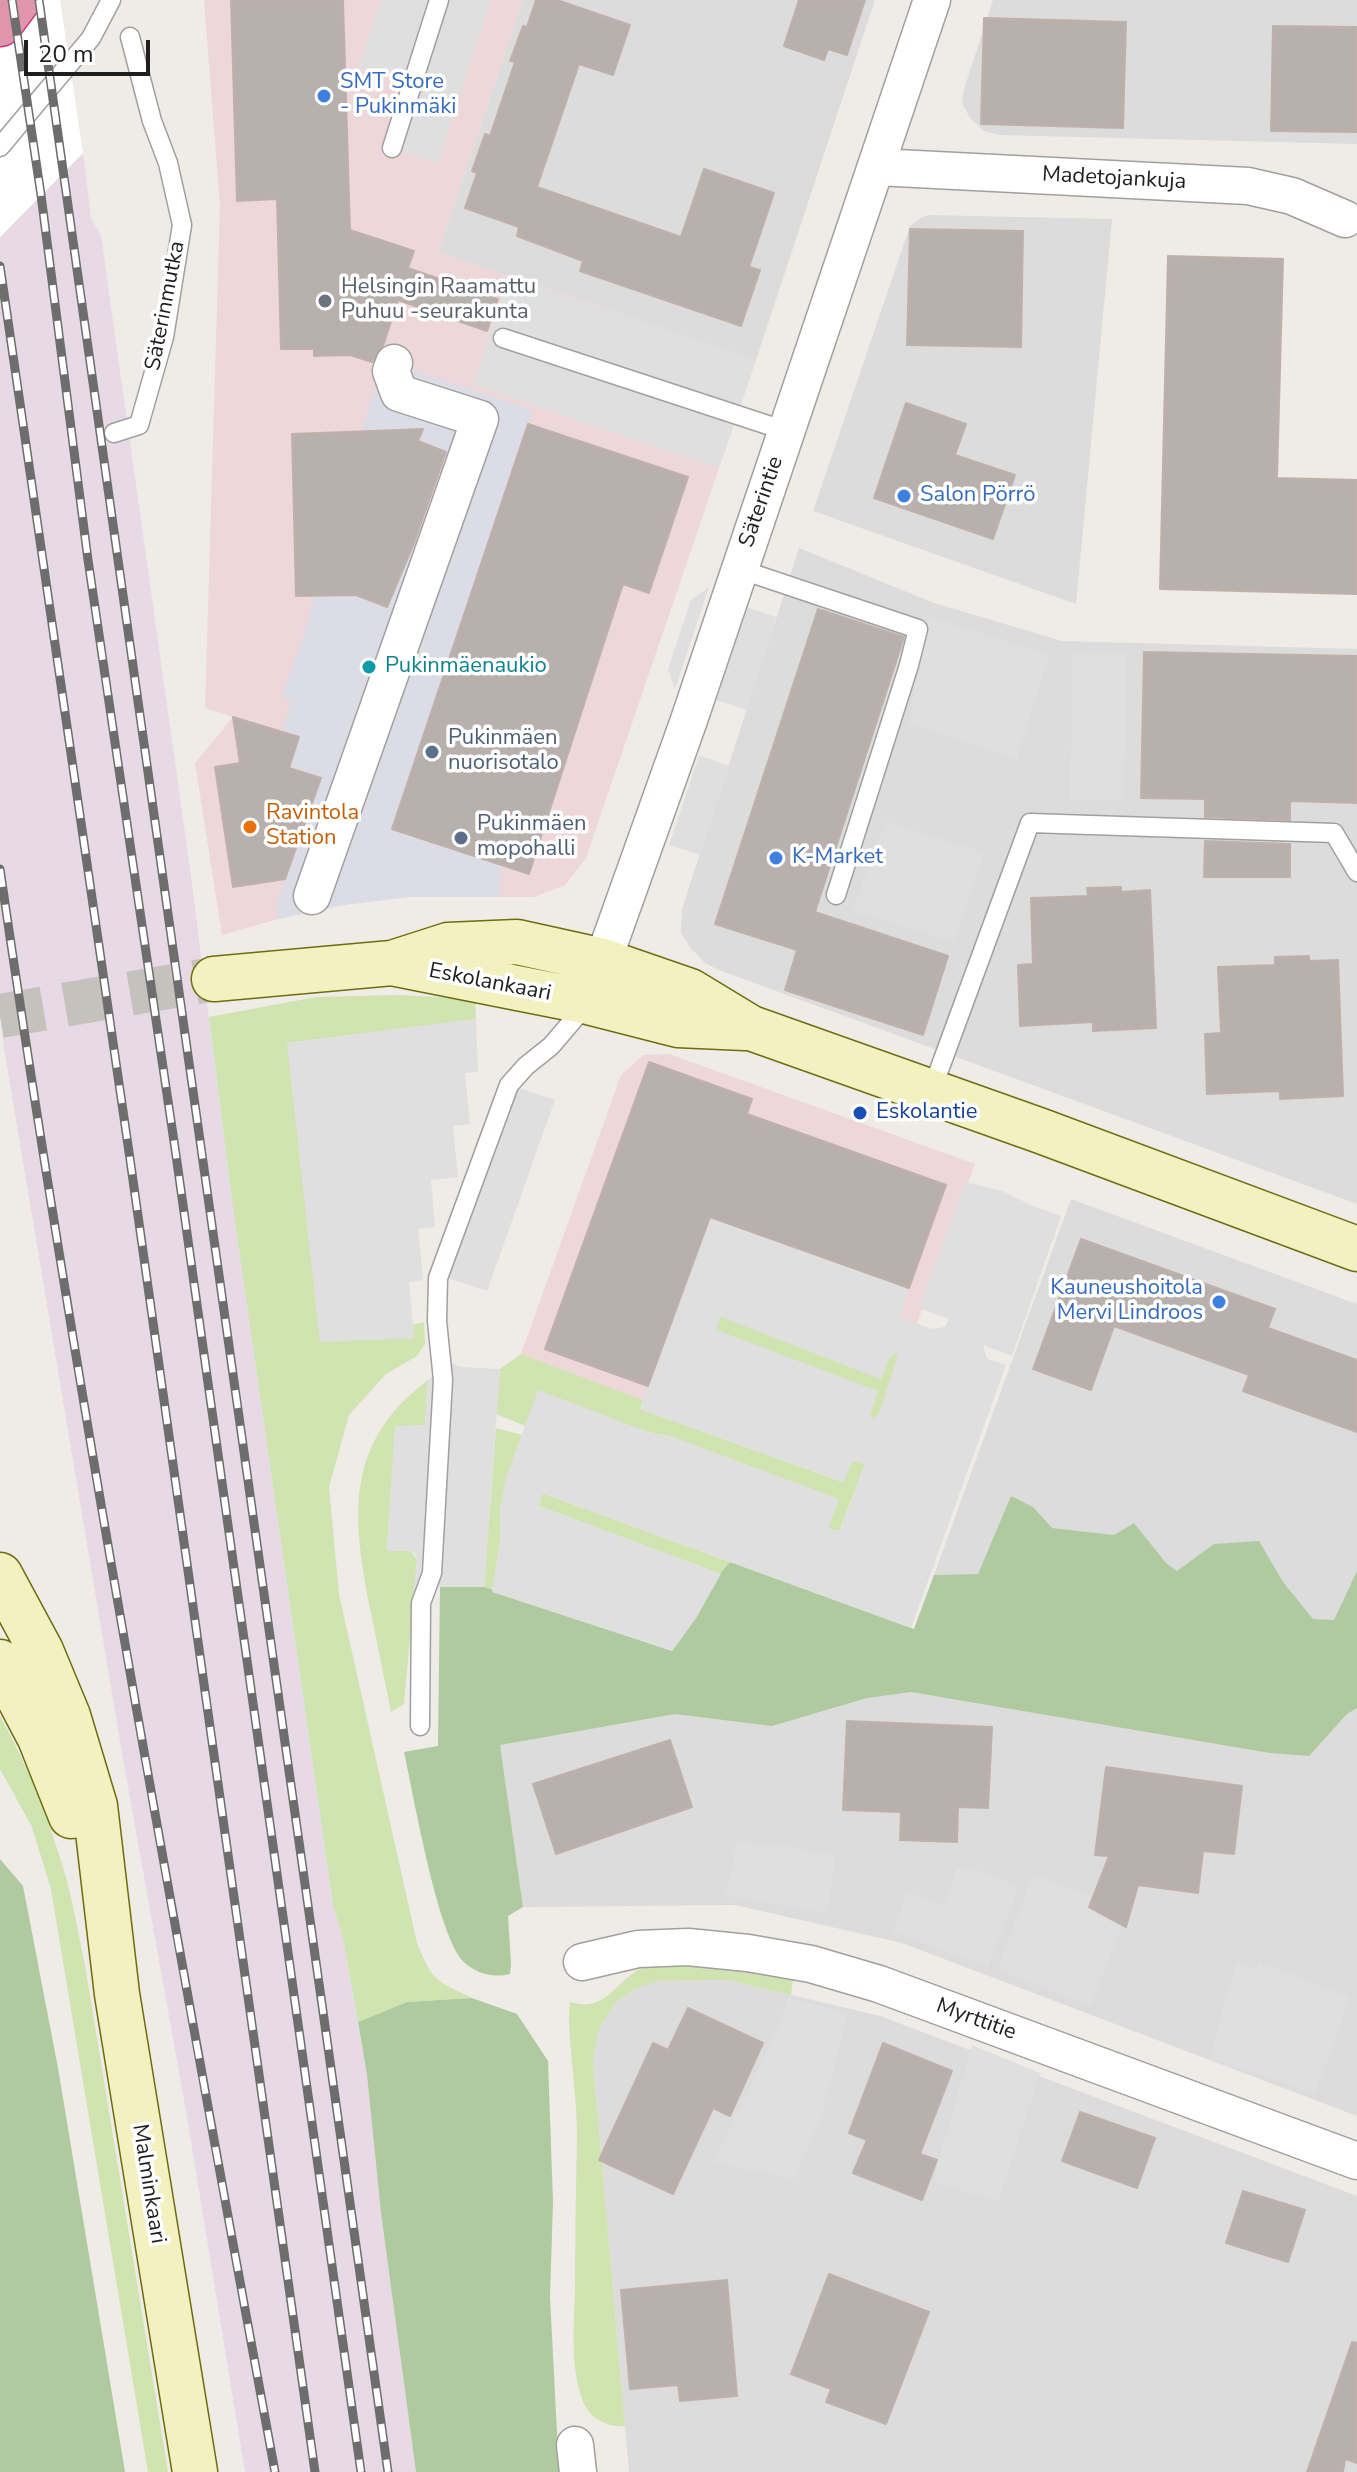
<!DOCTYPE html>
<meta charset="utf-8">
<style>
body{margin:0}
#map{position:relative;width:1357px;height:2472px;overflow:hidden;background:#efebe6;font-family:"Nunito Sans",sans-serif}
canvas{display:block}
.scale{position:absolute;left:24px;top:40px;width:126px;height:36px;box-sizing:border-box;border:4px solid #1f1f1f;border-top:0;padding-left:10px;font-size:24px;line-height:28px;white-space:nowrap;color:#1f1f1f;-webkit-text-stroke:6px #fff;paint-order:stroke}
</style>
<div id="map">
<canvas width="1357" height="2472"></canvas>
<div class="scale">20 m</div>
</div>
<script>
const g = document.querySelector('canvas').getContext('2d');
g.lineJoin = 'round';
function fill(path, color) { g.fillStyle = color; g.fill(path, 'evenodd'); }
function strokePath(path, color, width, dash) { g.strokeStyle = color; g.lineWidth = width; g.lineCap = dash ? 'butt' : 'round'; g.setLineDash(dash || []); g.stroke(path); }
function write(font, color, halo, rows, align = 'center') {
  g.font = font + ' "Nunito Sans",sans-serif'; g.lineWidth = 7; g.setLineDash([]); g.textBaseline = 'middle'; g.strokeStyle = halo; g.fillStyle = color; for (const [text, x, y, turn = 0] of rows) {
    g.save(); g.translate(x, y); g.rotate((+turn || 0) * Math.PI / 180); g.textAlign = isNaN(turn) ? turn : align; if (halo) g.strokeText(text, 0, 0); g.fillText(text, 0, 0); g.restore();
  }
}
fill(new Path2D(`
 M 523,0 L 875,0 L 756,360 L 438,252 Z
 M 993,0 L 1357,0 L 1357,144 L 999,135 L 984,131 L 970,118 L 962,103 L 964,89 Z
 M 929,215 L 1112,219 L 1076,604 L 813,511 L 910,226 L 920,218 Z
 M 799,548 L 934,603 L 1062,641 L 1357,649 L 1357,1204 L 719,970 L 705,963 L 690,947 L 681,933 L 682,909 Z
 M 1071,1199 L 1357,1304 L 1357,2116 L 902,1943 L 735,1905 L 523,1907 L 486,1653 L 892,1690 Z
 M 728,1980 L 880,2016 L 1357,2196 L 1357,2472 L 629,2472 L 593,2062 L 598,2032 L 614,2004 L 635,1989 L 659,1981 Z`), '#dddcdc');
fill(new Path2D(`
 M 204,0 L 523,0 L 438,252 L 756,360 L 586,858 L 565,885 L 534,897 L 408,897 L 343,905 L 278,919 L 222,935 L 195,763 L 233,717 L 205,708 L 220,206 Z
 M 669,1054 L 975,1164 L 880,1425 L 668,1410 L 521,1354 L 621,1075 L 643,1055 Z`), '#eed7d9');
fill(new Path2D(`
 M 83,153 L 91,218 L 101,236 L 191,876 L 232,1201 L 333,1905 L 343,1939 L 367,2075 L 381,2213 L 416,2472 L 245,2472 L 186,2111 L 123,1759 L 4,1048 L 0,1018 L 0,237 Z`), '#e7d9e6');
fill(new Path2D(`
 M 397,995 L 475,999 L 476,1019 L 287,1043 L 413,1338 L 412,1325 L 424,1322 L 425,1344 L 417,1356 L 386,1374 L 349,1415 L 329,1487 L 339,1594 L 417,1943 C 433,1982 435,1980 472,1998 L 407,2002 L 358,2022 L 343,1939 L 333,1905 L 232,1201 L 209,1017 L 316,997 Z
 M 721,1316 L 880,1379 L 889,1358 L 896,1353 L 898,1355 L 879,1414 L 872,1419 L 870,1415 L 877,1391 L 715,1330 Z
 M 521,1354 L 643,1400 L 640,1409 L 843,1482 L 852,1461 L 865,1464 L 839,1532 L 828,1528 L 838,1499 L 669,1436 L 647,1432 L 539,1391 L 525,1426 L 496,1414 L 500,1369 Z
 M 428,1380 L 425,1425 L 395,1427 L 387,1550 L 411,1551 L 417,1560 L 404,1704 L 391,1712 C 384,1677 377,1643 370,1608 C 352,1516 344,1443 428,1380 Z
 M 496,1428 L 522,1435 L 507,1476 L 500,1508 L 501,1537 L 492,1592 L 484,1587 Z
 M 542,1493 L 730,1562 L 721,1574 L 539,1506 Z
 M 0,1716 C 29,1768 51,1824 67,1881 C 74,1908 79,1937 85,1965 L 168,2472 L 148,2472 L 51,1889 L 32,1827 L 0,1769 Z
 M 657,1963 L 704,1964 L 793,1979 L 791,1995 L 728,1980 L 659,1981 L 635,1989 L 614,2004 L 598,2032 L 593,2062 L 625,2426 C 606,2428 588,2417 582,2399 C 570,2365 574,2325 575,2289 C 575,2238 576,2186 577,2135 C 577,2096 570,2057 569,2018 L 570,2002 C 601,2012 612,1989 633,1973 C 640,1968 649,1966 657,1963 Z`), '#d0e4b1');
fill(new Path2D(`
 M 1011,1496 L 1033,1507 L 1052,1528 L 1114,1535 L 1134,1523 L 1166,1563 L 1177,1571 L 1214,1544 L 1259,1541 L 1283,1582 L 1313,1619 L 1334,1620 L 1357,1571 L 1357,1708 L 1347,1714 L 1309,1756 L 1270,1753 L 911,1692 L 867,1698 L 772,1726 L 675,1714 L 500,1745 L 523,1907 L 508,1916 L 511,1964 L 510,1974 C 493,1978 477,1974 464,1962 C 438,1939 413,1792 404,1752 L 438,1746 L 440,1586 L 484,1587 L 672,1651 L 696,1618 L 720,1574 L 730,1562 L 914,1629 L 934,1575 L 978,1574 Z
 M 0,1859 L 23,1886 L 58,2068 L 125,2472 L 0,2472 Z
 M 472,1998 L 517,2014 L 548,2061 L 553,2202 L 550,2297 L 559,2472 L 416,2472 L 381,2213 L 367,2075 L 358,2022 L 407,2002 Z`), '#b0ca9f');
fill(new Path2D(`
 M 381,0 L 491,0 L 438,163 L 392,148 L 412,85 L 358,68 Z
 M 509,277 L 756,360 L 719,468 L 473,385 Z
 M 709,587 L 675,689 L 668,670 L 691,600 Z
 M 746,607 L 776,617 L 747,710 L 716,700 Z
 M 930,617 L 1049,655 L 1017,759 L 909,724 L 922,647 Z
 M 1073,651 L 1127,652 L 1124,801 L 1070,800 Z
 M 699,755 L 728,766 L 700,855 L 669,845 Z
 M 886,821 L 984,853 L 954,942 L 852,911 Z
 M 476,1019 L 478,1072 L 465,1073 L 470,1124 L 453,1126 L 458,1177 L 431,1180 L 435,1227 L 418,1229 L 423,1280 L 409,1282 L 414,1338 L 320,1342 L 287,1043 Z
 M 509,1085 L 555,1100 L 487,1291 L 439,1275 Z
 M 965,1182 L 1002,1191 L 1033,1206 L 1061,1216 L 1012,1356 L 983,1345 L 987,1359 L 1006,1365 L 911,1628 L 542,1493 L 539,1506 L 721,1574 L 696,1618 L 672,1651 L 492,1592 L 501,1537 L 500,1508 L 507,1476 L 538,1390 L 647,1432 L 669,1436 L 839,1499 L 828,1528 L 840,1531 L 865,1464 L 852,1461 L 844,1482 L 640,1409 L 710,1217 L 909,1288 L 900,1317 L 932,1329 L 945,1327 L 949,1319 L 919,1308 ZM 721,1317 L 881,1379 L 889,1358 L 896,1353 L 898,1356 L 879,1414 L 872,1419 L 870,1415 L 878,1391 L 716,1330 Z
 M 451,1362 L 460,1367 L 500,1369 L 484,1587 L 414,1587 L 417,1560 L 415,1554 L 411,1551 L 387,1551 L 395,1426 L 425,1425 L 428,1380 Z
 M 737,1841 L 775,1847 L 784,1846 L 835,1856 L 828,1913 L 726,1896 Z
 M 957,1868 L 978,1870 L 1019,1886 L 989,1967 L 893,1932 L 908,1892 L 944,1905 Z
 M 1033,1874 L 1093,1897 L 1090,1908 L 1122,1925 L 1091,2006 L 997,1970 Z
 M 1259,1961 L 1350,1998 L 1315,2094 L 1210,2058 L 1236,1962 L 1256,1970 Z
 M 788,1998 L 848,2012 L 820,2120 L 794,2179 L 713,2162 L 774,2037 Z
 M 972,2045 L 1040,2073 L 998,2202 L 933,2181 Z`), '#dfdfdf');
fill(new Path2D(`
 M 384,360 L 533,410 L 393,829 L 501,865 L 499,897 L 408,897 L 343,905 L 278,919 L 277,904 L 321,778 L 289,769 L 299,737 L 282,731 L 291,701 L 281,697 L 303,637 L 314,596 L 356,595 L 387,607 L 451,455 L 418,441 L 422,429 L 361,431 Z`), '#dbdce5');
fill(new Path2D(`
 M 0,0 L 60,0 L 83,153 L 0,237 Z`), '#fff');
const building = new Path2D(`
 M 231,0 L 343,0 L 350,230 L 414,251 L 408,268 L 498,299 L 487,331 L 398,300 L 383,346 L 372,362 L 350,355 L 314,356 L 314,349 L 281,349 L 277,199 L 237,201 Z
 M 536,0 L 557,0 L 630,25 L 613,75 L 579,64 L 537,187 L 681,237 L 704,169 L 774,193 L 749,267 L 760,270 L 741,326 L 580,271 L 583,261 L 517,236 L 519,227 L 465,208 L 477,173 L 472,171 L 485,134 L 490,136 L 515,62 L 510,61 L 523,26 L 527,27 Z
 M 799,0 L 865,0 L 847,55 L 828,49 L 824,60 L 784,46 Z
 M 984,18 L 1126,22 L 1123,128 L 981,124 Z
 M 1273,26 L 1357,27 L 1357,132 L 1271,131 Z
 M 910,229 L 1023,231 L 1021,347 L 907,345 Z
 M 1168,256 L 1283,259 L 1277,478 L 1357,480 L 1357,594 L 1160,589 Z
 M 906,403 L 966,424 L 955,455 L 1015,475 L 993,539 L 874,498 Z
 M 528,424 L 688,477 L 649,593 L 623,584 L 529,874 L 392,829 Z
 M 423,429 L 418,441 L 446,452 L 414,543 L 387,607 L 356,595 L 296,596 L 292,434 Z
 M 818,609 L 904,637 L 815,912 L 948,956 L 923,1035 L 785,990 L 797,950 L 715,924 Z
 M 1144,652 L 1357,656 L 1357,803 L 1290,801 L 1290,820 L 1205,817 L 1205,799 L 1141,798 Z
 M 233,717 L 299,737 L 289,768 L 321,778 L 285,879 L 233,887 L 215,767 L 240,763 Z
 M 1205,841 L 1290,844 L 1290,877 L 1204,877 Z
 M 1121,887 L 1121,892 L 1150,890 L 1156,1028 L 1093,1031 L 1093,1022 L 1020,1026 L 1018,965 L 1033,964 L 1031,898 L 1088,896 L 1087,888 Z
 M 1309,956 L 1309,961 L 1338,960 L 1343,1096 L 1280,1099 L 1280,1091 L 1207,1094 L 1205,1034 L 1221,1033 L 1218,967 L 1275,965 L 1275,957 Z
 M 649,1062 L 752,1099 L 747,1114 L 946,1185 L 909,1288 L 710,1217 L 648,1386 L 545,1349 Z
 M 1081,1239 L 1275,1309 L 1268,1328 L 1357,1360 L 1357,1432 L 1243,1391 L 1249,1375 L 1114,1326 L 1091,1390 L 1033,1369 Z
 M 847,1721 L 992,1727 L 988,1808 L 958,1807 L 957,1842 L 900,1840 L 901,1812 L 843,1810 Z
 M 670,1740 L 692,1807 L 556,1854 L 533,1784 Z
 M 1106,1767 L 1242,1786 L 1234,1854 L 1203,1851 L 1198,1893 L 1138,1885 L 1126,1927 L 1089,1907 L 1109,1856 L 1095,1855 Z
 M 688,2008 L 763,2043 L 730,2116 L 713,2108 L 673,2194 L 599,2160 L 653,2043 L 668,2050 Z
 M 883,2043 L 952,2071 L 920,2154 L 937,2160 L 922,2200 L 853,2173 L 867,2140 L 849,2133 Z
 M 1080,2112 L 1155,2138 L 1137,2188 L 1062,2161 Z
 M 1243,2191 L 1305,2210 L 1288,2262 L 1226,2243 Z
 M 829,2274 L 929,2312 L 886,2424 L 826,2402 L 831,2389 L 791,2374 Z
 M 727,2280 L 737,2396 L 680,2401 L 678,2385 L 630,2389 L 621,2290 Z
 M 1352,2342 L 1357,2343 L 1357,2463 L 1345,2459 L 1343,2472 L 1307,2472 Z`);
fill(building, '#b8b0ac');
strokePath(building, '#bfb1aa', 2);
strokePath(new Path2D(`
 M 0,1016 L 214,979`), '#c5c2be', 44, [44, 22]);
const lane = new Path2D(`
 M 0,147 L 91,38 L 111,0
 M 392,148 L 439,0
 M 503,338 L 786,431
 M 114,433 L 139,425 L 164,337 L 182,225 L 168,163 L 152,121 L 130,37
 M 739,569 L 918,629 L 909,665 L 836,895
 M 931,1092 L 1030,823 L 1334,833 L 1357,872
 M 420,1726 L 421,1603 L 432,1573 L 443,1380 L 437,1321 L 438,1278 L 509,1085 L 526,1066 L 551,1046 L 586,1005`);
const street = new Path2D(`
 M 877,167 L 1248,186 L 1292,196 L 1345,219
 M 312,896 L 480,419 L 399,393 L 391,371 L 394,363
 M 594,986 L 689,720 L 932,0
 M 582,1962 L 638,1949 L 688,1947 L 748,1953 L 811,1964 L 879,1984 L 1357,2161
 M 575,2445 L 578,2472`);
const secondary = new Path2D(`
 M 396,964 L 588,1002 L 678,1025 L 745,1028
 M 214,979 L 392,963 L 448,945 L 517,942 L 603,961 L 690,991 L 751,1028 L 1041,1131 L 1357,1249
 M 0,1575 L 41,1651 L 68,1716 L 95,1806 L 117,1994 L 195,2472
 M 0,1662 L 40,1738 L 71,1816`);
const highway = new Path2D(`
 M 0,24 L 18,0`);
strokePath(lane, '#a0a0a0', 21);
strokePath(street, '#a0a0a0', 39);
strokePath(secondary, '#6d6d0f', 47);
strokePath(highway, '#cb3678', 47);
strokePath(lane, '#fff', 18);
strokePath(street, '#fff', 36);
strokePath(secondary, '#f4f1c0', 44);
strokePath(highway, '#df95ab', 44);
const rail = new Path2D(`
 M 12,0 L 41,195 L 88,560 L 176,1155 L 361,2472
 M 39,0 L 388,2472
 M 0,266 L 130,1159 L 315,2472
 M 0,869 C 78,1406 177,1939 275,2472`);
strokePath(rail, '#6d6d6d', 9);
strokePath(rail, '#fff', 6, [18]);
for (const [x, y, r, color] of [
 [324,96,8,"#3f7fe0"],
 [325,301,8,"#6b7280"],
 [904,496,8,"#3f7fe0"],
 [369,667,8,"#0f9aa8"],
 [432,752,8,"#5c6f8a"],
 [250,827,8,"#e8710a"],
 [461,838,8,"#5c6f8a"],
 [776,858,8,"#3f7fe0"],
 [860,1113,8,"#1a4fb4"],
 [1219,1302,8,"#3f7fe0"]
]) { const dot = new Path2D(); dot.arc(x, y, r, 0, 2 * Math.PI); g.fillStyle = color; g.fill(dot); strokePath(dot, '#fff', 3); }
write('22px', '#366cbe', '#fff', [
 ["SMT Store",340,83],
 ["- Pukinmäki",340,108],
 ["Salon Pörrö",920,496],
 ["K-Market",792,858],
 ["Kauneushoitola",1203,1289,"right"],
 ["Mervi Lindroos",1203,1314,"right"]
], 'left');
write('22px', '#1f1f1f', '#fff', [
 ["Madetojankuja",1114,179,3],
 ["Säterinmutka",166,306,-79],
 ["Säterintie",762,502,-71],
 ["Eskolankaari",490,983,11],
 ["Myrttitie",976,2020,20],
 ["Malminkaari",148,2184,81]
]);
write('22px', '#5b616d', '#fff', [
 ["Helsingin Raamattu",341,288],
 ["Puhuu -seurakunta",341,313]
], 'left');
write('22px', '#0d838f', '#fff', [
 ["Pukinmäenaukio",385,667]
], 'left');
write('22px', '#4e5e75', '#fff', [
 ["Pukinmäen",448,739],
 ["nuorisotalo",448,764],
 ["Pukinmäen",477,825],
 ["mopohalli",477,850]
], 'left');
write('22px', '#c56008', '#fff', [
 ["Ravintola",266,814],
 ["Station",266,839]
], 'left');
write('22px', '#164399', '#fff', [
 ["Eskolantie",876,1113]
], 'left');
</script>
